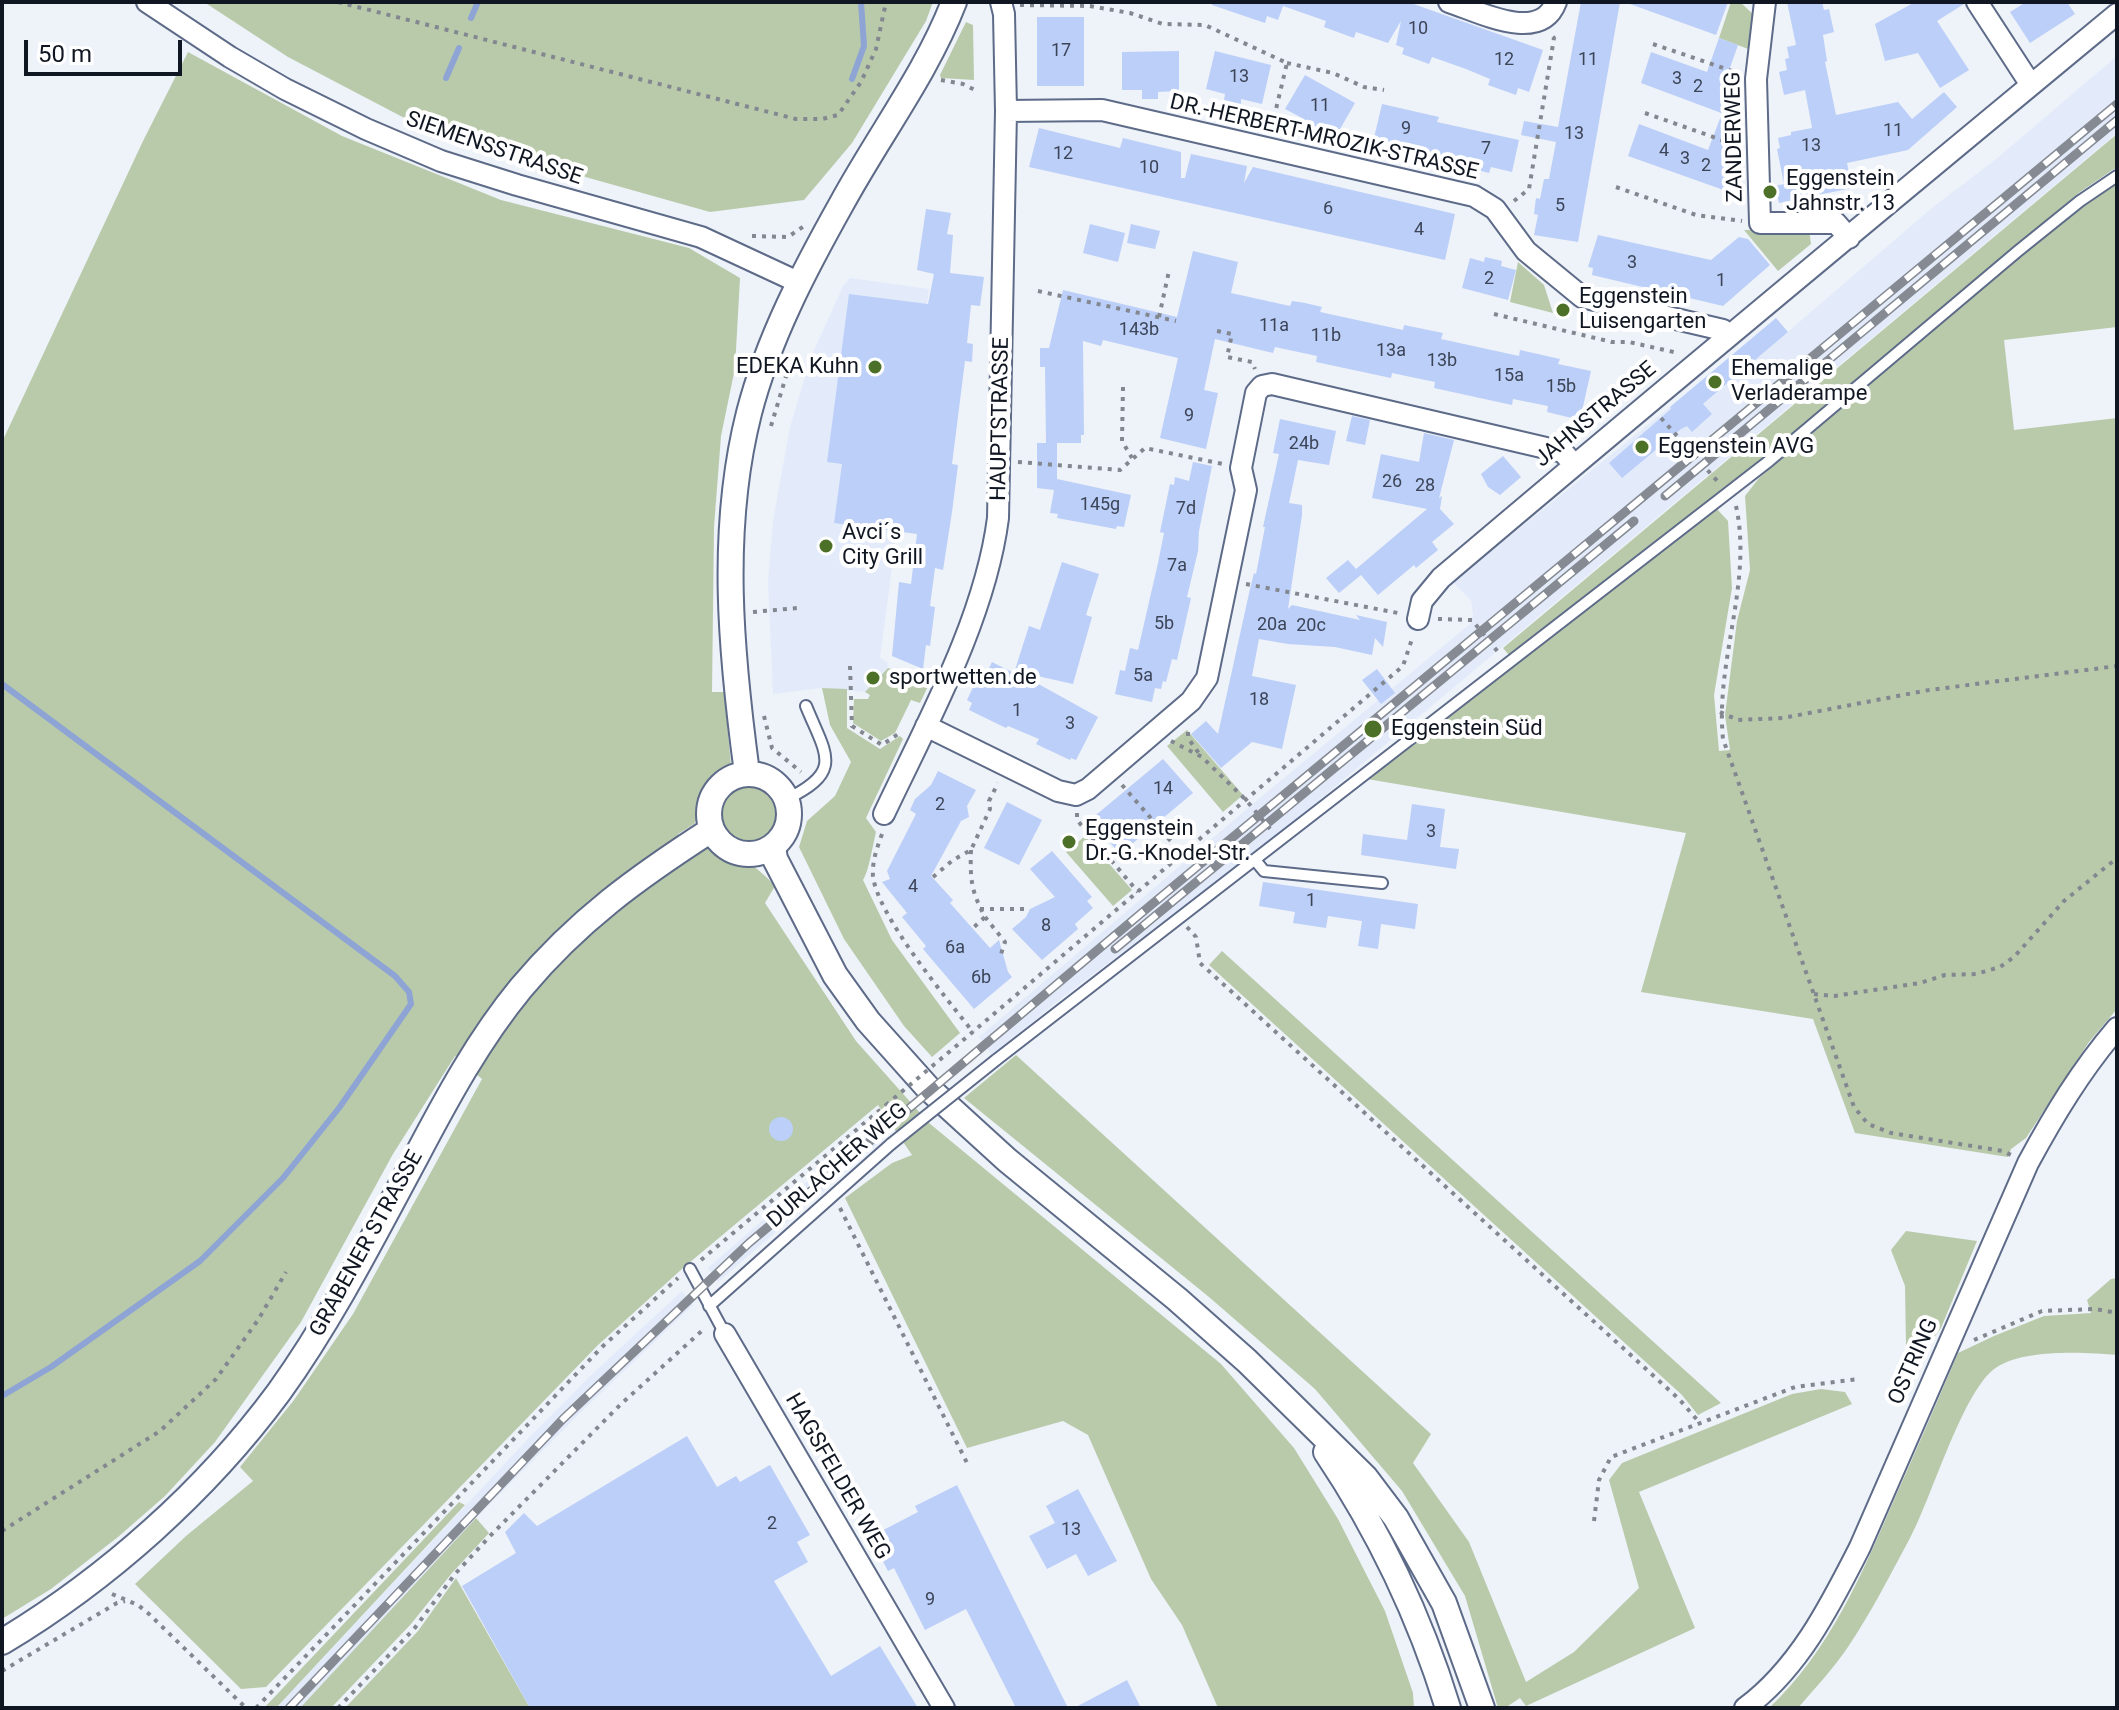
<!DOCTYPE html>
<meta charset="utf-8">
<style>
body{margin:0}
#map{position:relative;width:2119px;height:1710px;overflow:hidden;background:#eef2f9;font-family:Roboto,sans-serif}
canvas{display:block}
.frame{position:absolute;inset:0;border:4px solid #111722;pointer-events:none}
.scale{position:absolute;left:24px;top:40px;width:158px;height:36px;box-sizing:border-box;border:4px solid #111722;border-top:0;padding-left:10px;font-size:24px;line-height:28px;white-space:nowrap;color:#111722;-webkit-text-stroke:6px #fff;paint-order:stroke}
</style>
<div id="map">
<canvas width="2119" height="1710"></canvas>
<div class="frame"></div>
<div class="scale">50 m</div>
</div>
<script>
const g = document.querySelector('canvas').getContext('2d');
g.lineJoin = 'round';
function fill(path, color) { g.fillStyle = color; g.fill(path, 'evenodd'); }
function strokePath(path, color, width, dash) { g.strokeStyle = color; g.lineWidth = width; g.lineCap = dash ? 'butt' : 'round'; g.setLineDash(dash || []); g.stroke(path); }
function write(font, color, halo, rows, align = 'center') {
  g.font = font + ' Roboto,sans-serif'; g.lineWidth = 8; g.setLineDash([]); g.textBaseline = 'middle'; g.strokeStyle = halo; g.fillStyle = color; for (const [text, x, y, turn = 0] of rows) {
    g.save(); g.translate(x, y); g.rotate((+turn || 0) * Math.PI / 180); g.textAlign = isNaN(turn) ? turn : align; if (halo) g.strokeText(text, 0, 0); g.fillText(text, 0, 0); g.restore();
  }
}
fill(new Path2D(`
 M 2117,56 L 2117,133 L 1270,841 L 1063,997 L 992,1055 L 979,1037 L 1255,802 L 1470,624 L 1473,615 L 1471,600 L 1453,582 L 1670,407 L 1683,422 L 1933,207 L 1995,160 Z
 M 850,278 L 929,289 L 880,658 L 887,662 L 888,668 L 865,692 L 822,688 L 773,694 L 768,582 L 773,521 L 790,427 L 811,357 L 843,286 Z
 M 875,1122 L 886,1137 L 718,1282 L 708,1268 Z
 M 682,1291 L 693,1305 L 581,1412 L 476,1518 L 300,1708 L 276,1708 L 527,1440 L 589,1377 Z`), '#e3ebfb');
fill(new Path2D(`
 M 204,2 L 933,2 L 926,21 L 852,143 L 804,200 L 710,212 L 500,153 L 414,123 L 288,57 Z
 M 1731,2 L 1740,2 L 1755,16 L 1751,50 L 1719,38 Z
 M 966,22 L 973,25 L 974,80 L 941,78 L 940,75 Z
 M 188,52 L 342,136 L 501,200 L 689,248 L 740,278 L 735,368 L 721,436 L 714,527 L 712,692 L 724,692 L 731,765 L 694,824 L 678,834 L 690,853 C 696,850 703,847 709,847 C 734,850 759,868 775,886 L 765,903 L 856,1041 L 929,1123 L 1221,1364 L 1294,1448 L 1338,1519 L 1385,1611 L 1413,1693 L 1414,1708 L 1218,1708 L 1182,1625 L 1151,1579 L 1088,1435 L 1063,1421 L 967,1448 L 845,1198 L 892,1163 L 912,1155 L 878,1105 L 683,1268 L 598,1345 L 266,1687 L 241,1689 L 135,1584 L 186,1536 L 253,1481 L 240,1467 L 294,1400 L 353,1314 L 482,1079 L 455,1056 L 393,1154 L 301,1322 L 215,1442 L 165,1496 L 118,1537 L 51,1589 L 2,1619 L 2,442 L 143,141 Z
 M 2117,134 L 2117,167 L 2080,192 L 1766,456 L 1509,655 L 1503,648 Z
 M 2117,182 L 2117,327 L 2004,340 L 2014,430 L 2117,418 L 2117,1009 L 2089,1042 L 2026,1138 L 2011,1149 L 2008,1157 L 1855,1133 L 1813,1019 L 1641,992 L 1686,833 L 1367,779 L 1717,509 L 1728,521 L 1732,588 L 1714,695 L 1719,751 L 1730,750 L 1725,715 L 1737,621 L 1750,570 L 1745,496 L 1759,478 L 2076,210 Z
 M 1809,229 L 1811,244 L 1778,271 L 1744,230 Z
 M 1518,262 L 1544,285 L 1553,313 L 1510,302 Z
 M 888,668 L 931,680 L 920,703 L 911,700 L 895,733 L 881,741 L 853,723 L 854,699 L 868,699 L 870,695 L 865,692 Z
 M 822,688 L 847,689 L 847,728 L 880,749 L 900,736 L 903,739 L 866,818 L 876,832 C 873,844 869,871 863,880 L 892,940 L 960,1033 L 932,1057 L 904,1026 L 844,939 L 799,847 L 807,821 L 835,796 L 851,762 L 830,725 Z
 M 1187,730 L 1243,795 L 1223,812 L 1167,746 Z
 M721 814a28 28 0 1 1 56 0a28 28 0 1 1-56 0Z
 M 1085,836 L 1132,890 L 1113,906 L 1066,852 Z
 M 1222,951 L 1721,1403 L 1698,1415 L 1682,1395 L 1209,965 Z
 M 1016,1055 L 1431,1434 L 1413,1463 L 1469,1542 L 1526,1682 L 1574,1652 L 1639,1588 L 1609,1480 L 1622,1463 L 1792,1394 L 1821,1389 L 1845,1392 L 1852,1404 L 1639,1492 L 1695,1628 L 1526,1706 L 1520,1698 L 1505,1708 L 1498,1708 L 1465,1596 L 1402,1491 L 1315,1389 L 1209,1297 L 964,1098 Z
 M 1906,1231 L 1977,1241 L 1941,1328 L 1932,1340 L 1906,1345 L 1905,1286 L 1891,1250 Z
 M 2117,1278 L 2117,1355 C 2084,1352 2025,1349 1997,1367 C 1963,1388 1931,1501 1909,1540 C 1890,1575 1871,1613 1848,1647 C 1834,1668 1815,1688 1798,1708 L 1769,1708 C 1830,1650 1861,1576 1894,1500 C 1916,1451 1937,1402 1958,1353 L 1994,1336 L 2044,1316 L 2091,1313 L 2087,1300 L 2111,1279 Z
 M 459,1502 L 465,1505 L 276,1708 L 264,1708 Z
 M 476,1518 L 489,1533 L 452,1573 L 411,1624 L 331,1708 L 300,1708 Z
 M 456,1578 L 530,1708 L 345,1708 L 418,1631 Z`), '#b9caab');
strokePath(new Path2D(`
 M 471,18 L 478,2
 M 446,78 L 459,48
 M 852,79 L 864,46 L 861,2
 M 2,684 L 395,976 L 409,992 L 411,1004 L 339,1108 L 283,1178 L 200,1261 L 51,1367 L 2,1396`), '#8da4d4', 6);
fill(new Path2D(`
 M 1212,2 L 1408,2 L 1543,50 L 1529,92 L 1518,88 L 1516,95 L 1488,85 L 1490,79 L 1466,69 L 1432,57 L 1429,64 L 1402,54 L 1404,48 L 1396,45 L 1401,21 L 1388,43 L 1356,32 L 1354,38 L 1324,27 L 1326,21 L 1283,6 L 1278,20 L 1267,16 L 1265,23 L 1212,5 Z
 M 1581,2 L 1620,2 L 1578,242 L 1534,235 L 1538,215 L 1534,214 L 1536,198 L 1540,199 L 1544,179 L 1549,179 L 1556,142 L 1521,135 L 1524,121 L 1558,127 Z
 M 1631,2 L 1728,2 L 1716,35 L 1630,4 Z
 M 1787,2 L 1822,2 L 1824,10 L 1829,9 L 1834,32 L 1823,35 L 1827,61 L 1825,62 L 1836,115 L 1898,102 L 1912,119 L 1944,92 L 1957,107 L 1908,150 L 1847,163 L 1852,188 L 1779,203 L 1775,186 L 1784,184 L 1777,149 L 1780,148 L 1778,138 L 1791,135 L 1791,132 L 1812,128 L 1805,90 L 1784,95 L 1779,72 L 1787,70 L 1785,59 L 1789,58 L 1787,47 L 1796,45 Z
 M 1915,2 L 1964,2 L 1964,4 L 1937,21 L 1969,70 L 1940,88 L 1918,53 L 1885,61 L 1875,24 Z
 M 2026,2 L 2067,2 L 2075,14 L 2030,43 L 2010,12 Z
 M 1037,17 L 1084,17 L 1084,86 L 1037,86 Z
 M 1719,38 L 1738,45 L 1726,79 L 1735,83 L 1724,114 L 1641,83 L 1651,52 L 1707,72 Z
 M 1179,51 L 1179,91 L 1158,92 L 1158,99 L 1142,99 L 1142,90 L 1122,90 L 1122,52 Z
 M 1215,51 L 1271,65 L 1262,104 L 1241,99 L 1241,104 L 1224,100 L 1225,94 L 1206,89 Z
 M 1305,75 L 1355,103 L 1336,136 L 1320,127 L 1316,133 L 1301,124 L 1304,119 L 1285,109 Z
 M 1382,104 L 1439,117 L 1437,122 L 1519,140 L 1512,172 L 1491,167 L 1489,173 L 1474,169 L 1475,163 L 1373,142 Z
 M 1721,116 L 1740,123 L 1728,157 L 1743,162 L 1732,193 L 1628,156 L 1639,124 L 1708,150 Z
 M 1039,128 L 1120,148 L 1123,138 L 1181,152 L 1181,178 L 1185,178 L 1191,154 L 1247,166 L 1244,183 L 1253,167 L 1455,214 L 1445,260 L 1029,167 Z
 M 926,209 L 951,213 L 947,234 L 953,235 L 950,273 L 984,277 L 980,306 L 971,305 L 967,343 L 973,344 L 972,362 L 965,361 L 952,464 L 958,465 L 952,512 L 943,570 L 935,568 L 930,606 L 935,607 L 930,646 L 926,645 L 923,669 L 892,656 L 899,582 L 911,584 L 917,534 L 834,523 L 842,464 L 827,462 L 849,294 L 928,304 L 934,274 L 917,270 Z
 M 1090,224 L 1125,233 L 1118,262 L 1083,253 Z
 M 1131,224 L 1160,231 L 1155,249 L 1127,243 Z
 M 1598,235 L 1711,260 L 1739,237 L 1748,239 L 1770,265 L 1723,306 L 1592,275 L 1593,268 L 1588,267 Z
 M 1193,251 L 1238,262 L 1231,293 L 1290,306 L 1292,301 L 1305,303 L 1322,307 L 1320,312 L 1403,330 L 1404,325 L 1443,333 L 1441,339 L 1519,356 L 1520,350 L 1560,359 L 1558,364 L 1591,371 L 1580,420 L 1547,412 L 1548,406 L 1513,399 L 1512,405 L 1434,388 L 1435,382 L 1411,377 L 1392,373 L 1391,378 L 1316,362 L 1317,356 L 1275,347 L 1273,353 L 1215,339 L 1204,390 L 1218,393 L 1206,449 L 1160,438 L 1178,358 L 1103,340 L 1101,346 L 1083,341 L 1084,435 L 1081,435 L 1081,443 L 1046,443 L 1045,367 L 1040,367 L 1040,348 L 1049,348 L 1063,290 L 1177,317 Z
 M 1485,257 L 1502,261 L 1501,266 L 1516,270 L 1508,300 L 1462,288 L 1470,258 L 1484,262 Z
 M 1776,318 L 1788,332 L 1703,404 L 1712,414 L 1692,432 L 1687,426 L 1681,429 L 1622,478 L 1609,463 L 1671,409 L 1670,407 Z
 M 1352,416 L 1370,420 L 1365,445 L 1346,441 Z
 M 1280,419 L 1336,431 L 1329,465 L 1298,460 L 1289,503 L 1302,505 L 1302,515 L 1288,609 L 1292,605 L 1360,620 L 1356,615 L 1387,622 L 1383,647 L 1375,638 L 1372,655 L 1335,647 L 1288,644 L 1259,639 L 1252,676 L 1296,685 L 1282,749 L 1252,742 L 1221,768 L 1191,734 L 1206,721 L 1218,734 L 1250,589 L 1254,573 L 1256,574 L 1265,527 L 1263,527 L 1279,454 L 1273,453 Z
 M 1424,433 L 1454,440 L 1439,498 L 1442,496 L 1440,509 L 1454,524 L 1432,542 L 1438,550 L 1416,568 L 1414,565 L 1378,595 L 1361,575 L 1339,593 L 1326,578 L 1348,560 L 1356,569 L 1427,509 L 1372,498 L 1381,454 L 1419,462 Z
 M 1037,443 L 1057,443 L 1057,479 L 1131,495 L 1124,527 L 1117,526 L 1116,529 L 1057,518 L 1058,514 L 1050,513 L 1054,490 L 1037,488 Z
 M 1503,456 L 1521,477 L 1500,495 L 1488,487 L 1481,474 Z
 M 1193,462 L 1212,466 L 1199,531 L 1198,551 L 1187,597 L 1191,598 L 1177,660 L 1172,659 L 1166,682 L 1163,681 L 1161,689 L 1155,688 L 1152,702 L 1115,694 L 1120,670 L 1125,671 L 1130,648 L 1138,650 L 1158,563 L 1164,533 L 1160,532 L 1170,484 L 1174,485 L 1175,477 L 1189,481 Z
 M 1062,562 L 1099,574 L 1086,615 L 1092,617 L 1073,684 L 1015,671 L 1098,717 L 1076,760 L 1071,758 L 1070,760 L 1036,744 L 1039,739 L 1008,726 L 1006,728 L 969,710 L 972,703 L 967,700 L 980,673 L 985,676 L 992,662 L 1014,673 L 1029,626 L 1040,630 Z
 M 1377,669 L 1395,693 L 1381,704 L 1362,680 Z
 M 1163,759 L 1193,793 L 1120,854 L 1090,820 Z
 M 938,771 L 976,790 L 967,806 L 969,817 L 961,821 L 931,876 L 953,900 L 950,903 L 990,948 L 999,940 L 1008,972 L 1012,977 L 974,1009 L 923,949 L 926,946 L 902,917 L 907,913 L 882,882 L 890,879 L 887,871 L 916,814 L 910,810 L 915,799 L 931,785 Z
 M 1007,802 L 1042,820 L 1019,865 L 984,848 Z
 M 1412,804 L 1445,809 L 1440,847 L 1459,849 L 1456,869 L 1361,855 L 1363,834 L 1407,840 Z
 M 1052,851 L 1092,897 L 1087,901 L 1093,908 L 1075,924 L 1078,929 L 1042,960 L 1012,929 L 1026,917 L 1030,909 L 1055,897 L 1030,869 Z
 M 1263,882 L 1418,904 L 1415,929 L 1381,924 L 1378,949 L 1358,946 L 1362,921 L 1328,916 L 1326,928 L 1293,923 L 1295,912 L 1259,906 Z
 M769 1129a12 12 0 1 1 24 0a12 12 0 1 1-24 0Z
 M 687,1436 L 717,1487 L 736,1476 L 740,1482 L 770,1465 L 810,1535 L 797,1542 L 808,1562 L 774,1581 L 831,1676 L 880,1646 L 918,1708 L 530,1708 L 462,1586 L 516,1553 L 505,1532 L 524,1513 L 537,1526 Z
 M 957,1485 L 1068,1708 L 1016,1708 L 966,1609 L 925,1630 L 894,1568 L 888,1571 L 870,1537 L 918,1512 L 915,1506 Z
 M 1078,1489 L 1117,1561 L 1088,1576 L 1076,1554 L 1047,1569 L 1029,1536 L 1055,1523 L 1046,1506 Z
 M 1127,1680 L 1141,1708 L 1074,1708 Z`), '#bccff8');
const service = new Path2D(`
 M 787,799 C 844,771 826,755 806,706
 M 1255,860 L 1264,871 L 1382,883
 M 996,1060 L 1769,461 L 2018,251 L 2080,201 L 2117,176
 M 690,1269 L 725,1334
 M 709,1306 L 891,1144`);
const minor = new Path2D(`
 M 147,2 L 230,57 L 285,89 L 366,129 L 441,161 L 517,185 L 701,237 L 800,283
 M 1449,2 C 1480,12 1540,44 1556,2
 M 1765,2 L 1756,79 L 1760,223 L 1836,223 L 1849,238
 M 1977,2 L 2031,85
 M 1006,111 L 1102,110 L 1474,196 L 1495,209 L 1526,251 L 1582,297 L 1723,330 L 1729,336
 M 1418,619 L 1422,601 L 1441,578 C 1665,388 1891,201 2117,14
 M 926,726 L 1058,791 L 1076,795 L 1088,789 L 1191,701 L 1207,678 L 1246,490 L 1241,468 L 1256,393 L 1262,386 L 1272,384 L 1563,452 L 1574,465
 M 884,814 C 927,723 985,619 998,518 L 1006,111 L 1004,14 L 1001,2
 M 725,1334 L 944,1708
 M 1745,1708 C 1799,1668 1830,1606 1860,1547 L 2028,1163 C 2054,1115 2081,1070 2117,1028`);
const tertiary = new Path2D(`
 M 747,773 C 731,654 719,531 749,413 C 768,339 805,269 842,203 C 879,135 926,74 954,2
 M709 814a40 40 0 1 1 80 0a40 40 0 1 1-80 0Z
 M 773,847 L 775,859 L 835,975 L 868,1021 L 928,1088 L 1007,1160 L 1177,1299 L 1247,1361 L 1365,1477 L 1396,1518 L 1444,1603 L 1482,1708
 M 1326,1452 C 1379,1531 1420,1617 1448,1708
 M 2,1642 C 107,1579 206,1491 279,1392 C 332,1318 373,1237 416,1157 C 447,1098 479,1039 521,988 C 578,920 638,877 711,830`);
strokePath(service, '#5d6b88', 14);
strokePath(minor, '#5d6b88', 24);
strokePath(tertiary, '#5d6b88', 28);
strokePath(new Path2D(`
 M 338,2 L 796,119 L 822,119 L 838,115 L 861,82 L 876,49 L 886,2
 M 1020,5 L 1090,6 L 1130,13 L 1163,24 L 1205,25 L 1287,63 L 1271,130
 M 1653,44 L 1738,73
 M 1287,63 L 1333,73 L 1364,87 L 1384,90
 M 941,80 L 963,84 L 975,90
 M 1645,113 L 1739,146
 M 1616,187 L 1696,215 L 1742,221
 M 1514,201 L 1529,189 L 1554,38 L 1552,36
 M 752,236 L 788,237 L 804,226
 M 1038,291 L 1176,321
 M 1494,314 L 1612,342 L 1629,342 L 1678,353
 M 1159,317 L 1169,271
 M 1217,331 L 1232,334 L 1227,357 L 1252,362 L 1255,369
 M 1123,387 L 1122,441 L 1132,458
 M 1661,418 L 1719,483
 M 771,426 L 787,373
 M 1018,462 L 1120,470 L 1145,448 L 1223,464
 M 1736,506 C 1753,583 1715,661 1723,739 L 1854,1107 L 1868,1124 L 1891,1133 L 2003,1151 L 2011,1155
 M 1246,584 L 1398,613
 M 753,612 L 798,608
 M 1438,619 L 1472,620 L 1498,652
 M 850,666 L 852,726 L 882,745 L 901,732
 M 1720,712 L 1738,720 L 1783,718 L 1929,690 L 2117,666
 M 764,716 L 772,748 L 801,772
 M 1188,732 L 1188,738 L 1200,755
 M 1171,741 L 1202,757 L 1246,800 L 1271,830
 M 1122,785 L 1182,854
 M 1077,813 L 1077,820 L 1138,892
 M 882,834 C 877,848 872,861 873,876 C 877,915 947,999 973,1032
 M 971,850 C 970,879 971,891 985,917 L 973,928
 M 933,877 L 953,860 L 971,850 L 990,809 L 989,801 L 998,783
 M 980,909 L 1030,909
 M 985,917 L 1005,942 L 1000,957
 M 1187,927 L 1196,937 L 1200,963 L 1679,1399 L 1699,1422
 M 1814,994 L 1834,996 L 1920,983 L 1945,975 L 1976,974 L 2000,967 L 2014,957 L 2064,901 L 2117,858
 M 955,1047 L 1403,666 L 1413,636
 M 840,1208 L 968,1465
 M 701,1260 L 886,1105
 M 1974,1340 L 2042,1311 L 2095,1309 L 2117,1313
 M 1594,1521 L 1599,1480 L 1611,1457 L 1795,1387 L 1859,1379
 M 2,1531 L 160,1431 L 216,1379 L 258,1320 L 286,1272
 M 112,1594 L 138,1605 L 149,1614 L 246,1708
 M 2,1671 L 117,1603 L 125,1601
 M 256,1708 L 602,1347 L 678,1278
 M 338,1708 L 414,1629 L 455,1574 L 491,1535 L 620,1405 L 705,1328`), '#828790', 4, [4, 6]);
strokePath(service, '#fff', 10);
strokePath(minor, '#fff', 20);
strokePath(tertiary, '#fff', 24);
const rail = new Path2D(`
 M 1665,496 L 2117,120
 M 1115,949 L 1634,521
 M 289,1708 L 563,1419 L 749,1243 L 1151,905 L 2117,104`);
strokePath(rail, '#858a93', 9);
strokePath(rail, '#fff', 6, [18]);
const serviceBridge = new Path2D(`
 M 891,1144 L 996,1060`);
strokePath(serviceBridge, '#5d6b88', 14, []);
strokePath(new Path2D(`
 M 886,1105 L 955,1047`), '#828790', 4, [4, 6]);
strokePath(serviceBridge, '#fff', 10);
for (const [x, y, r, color] of [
 [1770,192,8,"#4d7028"],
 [1563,310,8,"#4d7028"],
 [875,367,8,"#4d7028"],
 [1715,382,8,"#4d7028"],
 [1642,447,8,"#4d7028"],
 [826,546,8,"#4d7028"],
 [873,678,8,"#4d7028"],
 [1373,729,10,"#4d7028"],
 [1069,842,8,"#4d7028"]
]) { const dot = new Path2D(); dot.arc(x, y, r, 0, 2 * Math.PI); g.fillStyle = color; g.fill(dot); strokePath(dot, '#fff', 3); }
write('18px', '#3c4558', null, [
 ["10",1418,29],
 ["17",1061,51],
 ["12",1504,60],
 ["11",1588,60],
 ["13",1239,77],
 ["3",1677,79],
 ["2",1698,87],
 ["11",1320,106],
 ["9",1406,129],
 ["11",1893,131],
 ["13",1574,134],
 ["13",1811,146],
 ["7",1486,149],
 ["4",1664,151],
 ["12",1063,154],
 ["3",1685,159],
 ["2",1706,166],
 ["10",1149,168],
 ["5",1560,206],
 ["6",1328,209],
 ["4",1419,230],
 ["3",1632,263],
 ["2",1489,279],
 ["1",1721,281],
 ["11a",1274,326],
 ["143b",1139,330],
 ["11b",1326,336],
 ["13a",1391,351],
 ["13b",1442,361],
 ["15a",1509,376],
 ["15b",1561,387],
 ["9",1189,416],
 ["24b",1304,444],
 ["26",1392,482],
 ["28",1425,486],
 ["145g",1100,505],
 ["7d",1186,509],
 ["7a",1177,566],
 ["5b",1164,624],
 ["20a",1272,625],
 ["20c",1311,626],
 ["5a",1143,676],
 ["18",1259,700],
 ["1",1017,711],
 ["3",1070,724],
 ["14",1163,789],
 ["2",940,805],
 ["3",1431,832],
 ["4",913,887],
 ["1",1311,901],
 ["8",1046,926],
 ["6a",955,948],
 ["6b",981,978],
 ["2",772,1524],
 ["13",1071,1530],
 ["9",930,1600]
]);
write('22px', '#111722', '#fff', [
 ["ZANDERWEG",1735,137,-91],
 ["DR.-HERBERT-MROZIK-STRASSE",1324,138,13],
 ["SIEMENSSTRASSE",494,149,19],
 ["JAHNSTRASSE",1596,415,-40],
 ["HAUPTSTRASSE",1001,419,-89],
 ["DURLACHER WEG",838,1166,-41],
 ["GRABENER STRASSE",367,1244,-61],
 ["OSTRING",1914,1362,-66],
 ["HAGSFELDER WEG",837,1477,60]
]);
write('22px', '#111722', '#fff', [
 ["Eggenstein",1786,179],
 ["Jahnstr. 13",1786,204],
 ["Eggenstein",1579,297],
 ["Luisengarten",1579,322],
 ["EDEKA Kuhn",859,367,"right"],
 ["Ehemalige",1731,369],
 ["Verladerampe",1731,394],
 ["Eggenstein AVG",1658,447],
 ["Avci´s",842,533],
 ["City Grill",842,558],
 ["sportwetten.de",889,678],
 ["Eggenstein Süd",1391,729],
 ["Eggenstein",1085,829],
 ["Dr.-G.-Knodel-Str.",1085,854]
], 'left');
</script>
